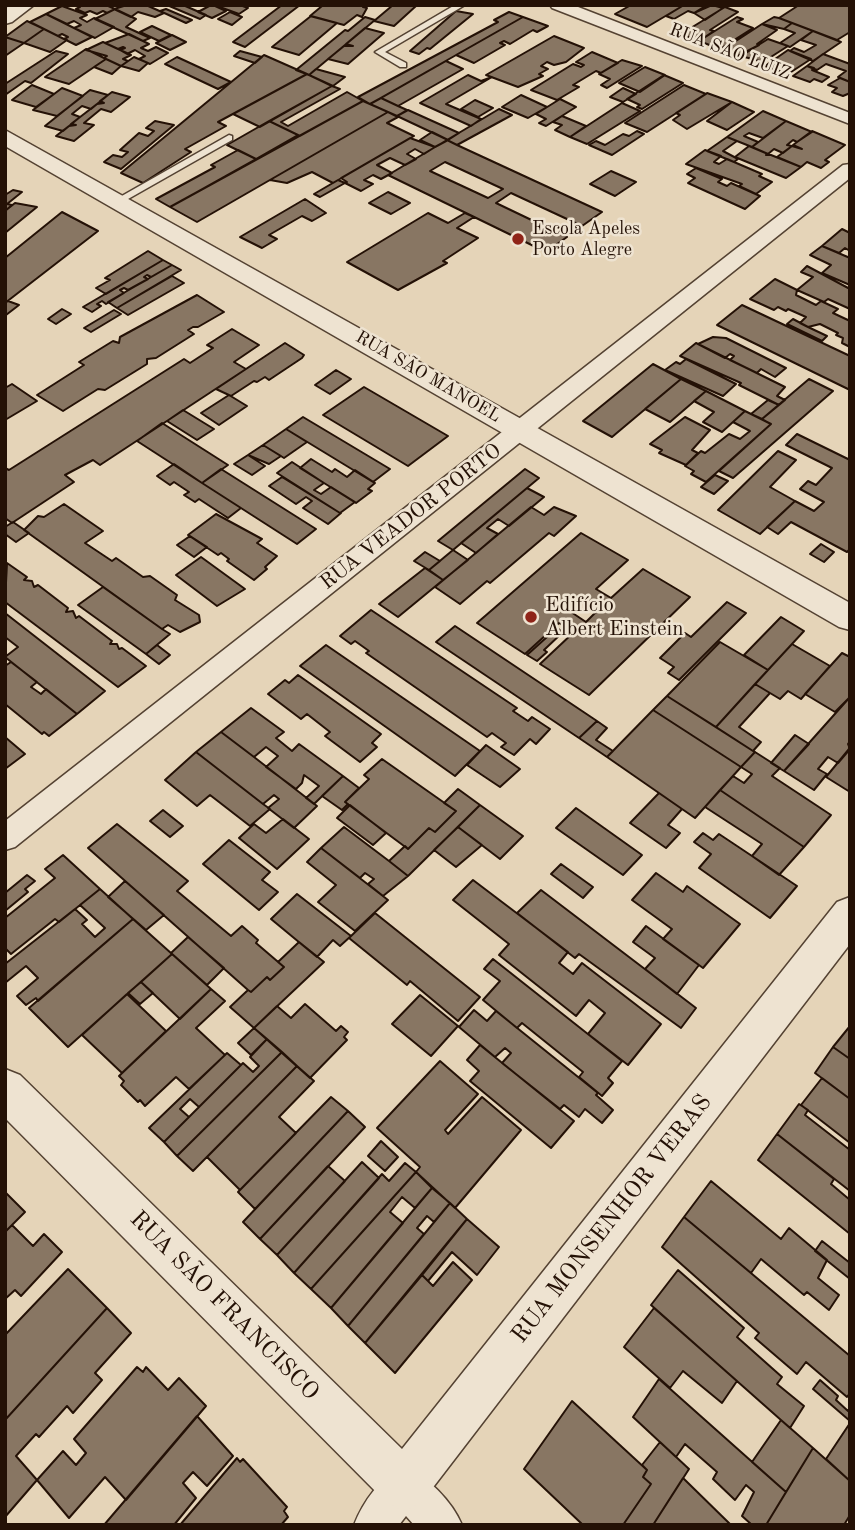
<!DOCTYPE html>
<meta charset="utf-8">
<style>
body{margin:0}
#map{position:relative;width:855px;height:1530px;overflow:hidden;background:#e5d4b8;font-family:"Old Standard TT",serif}
canvas{display:block}
.frame{position:absolute;inset:0;border:7px solid #241106;pointer-events:none}
</style>
<div id="map">
<canvas width="855" height="1530"></canvas>
<div class="frame"></div>
</div>
<script>
const g = document.querySelector('canvas').getContext('2d');
g.lineJoin = 'round';
function fill(path, color) { g.fillStyle = color; g.fill(path, 'evenodd'); }
function strokePath(path, color, width, dash) { g.strokeStyle = color; g.lineWidth = width; g.lineCap = dash ? 'butt' : 'round'; g.setLineDash(dash || []); g.stroke(path); }
function write(font, color, halo, rows, align = 'center') {
  g.font = font + ' "Old Standard TT",serif'; g.lineWidth = 5; g.setLineDash([]); g.textBaseline = 'middle'; g.strokeStyle = halo; g.fillStyle = color; for (const [text, x, y, turn = 0] of rows) {
    g.save(); g.translate(x, y); g.rotate((+turn || 0) * Math.PI / 180); g.textAlign = isNaN(turn) ? turn : align; if (halo) g.strokeText(text, 0, 0); g.fillText(text, 0, 0); g.restore();
  }
}
const building = new Path2D(`
 M 77,5 L 106,5 L 115,9 L 107,13 L 103,11 L 97,14 L 90,11 L 85,13 L 76,9 L 80,7 Z
 M 127,5 L 146,5 L 164,13 L 155,17 L 138,12 L 131,17 L 114,9 Z
 M 167,5 L 183,5 L 206,15 L 200,19 Z
 M 211,5 L 213,5 L 226,11 L 212,18 L 198,12 Z
 M 219,5 L 240,5 L 248,8 L 239,14 L 217,6 Z
 M 282,5 L 300,5 L 245,47 L 233,42 Z
 M 317,5 L 365,5 L 363,7 L 367,8 L 362,17 L 357,15 L 344,25 L 310,16 L 322,6 Z
 M 393,5 L 416,6 L 394,26 L 374,21 Z
 M 631,5 L 684,5 L 647,27 L 615,14 Z
 M 684,5 L 707,5 L 694,13 L 688,11 L 674,19 L 666,16 Z
 M 712,5 L 723,8 L 705,20 L 694,13 Z
 M 799,5 L 850,5 L 850,32 L 837,40 L 779,18 Z
 M 62,6 L 87,15 L 80,18 L 87,22 L 94,18 L 114,27 L 95,38 L 74,28 L 81,25 L 74,21 L 67,24 L 46,14 Z
 M 725,7 L 738,12 L 710,30 L 714,31 L 699,41 L 681,34 Z
 M 115,9 L 136,19 L 126,27 L 150,38 L 143,41 L 95,19 Z
 M 166,9 L 192,20 L 186,23 L 160,11 Z
 M 456,11 L 473,14 L 430,49 L 427,48 L 419,54 L 410,51 Z
 M 230,12 L 242,17 L 232,25 L 218,19 Z
 M 509,12 L 523,17 L 370,104 L 358,97 L 498,22 L 494,20 Z
 M 46,14 L 92,37 L 76,45 L 64,39 L 68,37 L 62,34 L 58,36 L 30,22 Z
 M 311,16 L 337,23 L 299,55 L 272,47 Z
 M 365,17 L 375,20 L 309,75 L 296,70 L 345,30 L 348,31 Z
 M 523,17 L 548,26 L 537,32 L 533,30 L 510,44 L 504,41 L 500,43 L 505,45 L 474,63 L 456,55 Z
 M 737,17 L 743,19 L 737,22 L 753,28 L 720,49 L 699,41 Z
 M 774,17 L 779,18 L 792,23 L 784,29 L 762,24 Z
 M 27,21 L 44,29 L 24,43 L 5,37 Z
 M 792,23 L 813,31 L 790,47 L 780,43 L 795,33 L 784,29 Z
 M 762,24 L 777,30 L 757,44 L 759,45 L 734,58 L 719,52 Z
 M 152,26 L 171,35 L 159,41 L 140,32 Z
 M 365,28 L 384,33 L 348,64 L 328,59 L 344,46 L 353,46 L 346,44 Z
 M 44,29 L 64,39 L 67,40 L 50,52 L 24,43 Z
 M 813,31 L 841,42 L 813,61 L 790,51 L 794,48 L 804,52 L 816,45 L 801,40 Z
 M 129,34 L 149,44 L 141,48 L 148,51 L 156,47 L 168,53 L 150,64 L 139,59 L 145,56 L 135,50 L 127,54 L 120,50 L 125,48 L 123,47 L 118,49 L 105,43 Z
 M 172,35 L 186,42 L 170,50 L 156,43 Z
 M 554,36 L 584,48 L 566,62 L 554,65 L 547,62 L 541,66 L 548,69 L 539,74 L 543,76 L 518,87 L 486,75 Z
 M 5,37 L 24,43 L 5,56 Z
 M 768,39 L 788,46 L 763,62 L 741,56 Z
 M 103,42 L 131,55 L 123,59 L 128,61 L 121,66 L 104,58 L 107,56 L 86,50 Z
 M 86,49 L 106,59 L 69,84 L 45,77 Z
 M 788,50 L 811,59 L 788,74 L 765,66 Z
 M 56,51 L 68,54 L 31,83 L 25,81 L 5,95 L 5,84 Z
 M 240,51 L 262,57 L 255,63 L 234,56 Z
 M 592,52 L 618,63 L 601,73 L 596,71 L 573,85 L 579,87 L 557,100 L 531,90 L 573,64 L 581,67 L 584,65 L 576,62 Z
 M 823,54 L 850,64 L 850,82 L 838,77 L 846,71 L 826,64 L 817,70 L 807,66 Z
 M 264,55 L 307,74 L 218,122 L 226,126 L 185,149 L 191,152 L 143,183 L 121,173 Z
 M 134,57 L 148,63 L 139,71 L 121,66 Z
 M 177,57 L 231,82 L 218,89 L 165,64 Z
 M 106,59 L 121,66 L 112,74 L 94,67 Z
 M 622,60 L 642,66 L 607,88 L 601,85 L 610,79 L 599,74 Z
 M 446,61 L 463,69 L 398,106 L 381,98 Z
 M 807,66 L 814,68 L 812,70 L 829,77 L 822,82 L 814,79 L 810,82 L 793,76 Z
 M 645,67 L 665,75 L 640,92 L 619,83 Z
 M 316,69 L 345,77 L 333,86 L 309,75 Z
 M 307,74 L 332,86 L 260,127 L 233,114 Z
 M 468,75 L 481,81 L 492,77 L 446,104 L 481,119 L 471,126 L 420,103 Z
 M 664,75 L 683,83 L 642,109 L 637,107 L 640,105 L 627,99 Z
 M 840,78 L 850,82 L 850,93 L 843,96 L 832,92 L 837,88 L 828,85 Z
 M 32,85 L 54,94 L 36,107 L 12,100 Z
 M 684,85 L 706,94 L 647,132 L 625,123 Z
 M 332,86 L 340,89 L 281,122 L 288,126 L 347,92 L 363,101 L 300,136 L 269,121 Z
 M 62,88 L 83,96 L 57,116 L 33,110 Z
 M 623,88 L 636,94 L 623,102 L 610,97 Z
 M 90,90 L 108,95 L 91,109 L 82,106 L 72,114 L 80,117 L 63,131 L 45,126 Z
 M 112,92 L 130,97 L 111,112 L 101,109 L 84,123 L 94,125 L 74,141 L 56,136 L 69,126 L 76,125 L 71,124 L 97,104 L 104,103 L 100,101 Z
 M 707,93 L 732,102 L 687,129 L 673,120 L 680,115 L 676,113 Z
 M 521,95 L 547,107 L 528,118 L 502,107 Z
 M 381,98 L 398,106 L 407,110 L 397,116 L 370,104 Z
 M 560,99 L 576,107 L 546,126 L 539,123 L 546,119 L 536,114 Z
 M 475,100 L 493,108 L 478,117 L 461,109 Z
 M 363,101 L 388,112 L 197,222 L 170,207 Z
 M 732,102 L 754,112 L 727,130 L 707,121 Z
 M 622,103 L 640,111 L 587,144 L 570,137 Z
 M 499,109 L 512,115 L 457,145 L 447,140 Z
 M 408,110 L 459,133 L 448,140 L 397,116 Z
 M 763,111 L 786,121 L 763,138 L 749,133 L 744,136 L 758,142 L 752,147 L 727,137 Z
 M 388,112 L 398,117 L 387,123 L 414,136 L 333,183 L 312,172 L 287,183 L 270,180 Z
 M 562,116 L 586,126 L 570,137 L 555,130 L 562,125 L 553,122 Z
 M 155,121 L 174,125 L 121,169 L 104,162 L 113,155 L 122,157 L 128,152 L 120,150 L 139,133 L 148,136 L 154,131 L 146,128 Z
 M 269,121 L 298,135 L 256,159 L 227,145 Z
 M 786,121 L 812,132 L 797,142 L 793,140 L 787,145 L 792,146 L 783,153 L 774,149 L 768,154 L 752,147 Z
 M 637,131 L 644,134 L 612,155 L 589,145 L 596,141 L 605,145 L 623,134 L 629,136 Z
 M 812,131 L 845,145 L 825,160 L 829,162 L 821,168 L 807,162 L 801,167 L 777,157 L 792,146 L 802,149 L 793,145 Z
 M 432,132 L 448,140 L 435,147 L 420,140 Z
 M 727,137 L 737,141 L 723,151 L 738,159 L 734,162 L 707,151 Z
 M 410,138 L 435,147 L 424,154 L 415,149 L 407,154 L 416,159 L 405,165 L 390,158 L 377,165 L 392,173 L 381,179 L 373,175 L 364,180 L 373,184 L 361,191 L 345,183 L 347,182 L 341,178 Z
 M 447,140 L 457,145 L 602,212 L 582,226 L 511,193 L 496,203 L 567,237 L 546,252 L 388,175 ZM 445,162 L 503,189 L 488,198 L 430,171 Z
 M 749,146 L 768,154 L 766,155 L 771,155 L 801,167 L 786,178 L 735,157 Z
 M 238,150 L 256,159 L 170,207 L 156,199 L 215,167 L 211,165 Z
 M 705,150 L 721,156 L 714,162 L 719,164 L 727,159 L 762,174 L 759,176 L 772,182 L 756,194 L 739,186 L 742,184 L 686,164 Z
 M 696,168 L 722,179 L 718,182 L 727,186 L 731,183 L 760,196 L 745,209 L 688,183 L 695,178 L 687,174 Z
 M 611,171 L 636,182 L 615,196 L 590,184 Z
 M 338,180 L 345,183 L 320,197 L 314,194 Z
 M 13,190 L 22,192 L 7,204 L 12,205 L 5,211 L 5,195 Z
 M 388,192 L 410,203 L 391,214 L 369,203 Z
 M 305,199 L 326,213 L 312,221 L 302,216 L 269,235 L 277,239 L 262,248 L 240,237 Z
 M 15,203 L 37,207 L 5,233 L 5,211 Z
 M 62,212 L 98,231 L 5,303 L 5,258 Z
 M 428,213 L 448,223 L 465,213 L 474,217 L 457,228 L 478,238 L 443,261 L 447,263 L 398,290 L 347,262 Z
 M 842,229 L 850,233 L 850,251 L 845,248 L 839,253 L 822,246 Z
 M 822,246 L 850,258 L 850,285 L 822,273 L 831,265 L 810,255 Z
 M 148,251 L 163,260 L 106,294 L 96,288 L 110,280 L 105,278 Z
 M 163,260 L 172,265 L 151,277 L 147,275 L 144,277 L 148,279 L 128,290 L 124,288 L 120,290 L 124,293 L 106,304 L 102,301 L 97,304 L 101,306 L 92,312 L 83,307 Z
 M 172,265 L 181,270 L 117,308 L 108,302 Z
 M 807,266 L 850,289 L 850,309 L 828,299 L 824,302 L 797,290 L 813,277 L 801,272 Z
 M 172,276 L 184,283 L 128,315 L 117,308 Z
 M 775,279 L 797,290 L 796,295 L 816,305 L 821,301 L 838,309 L 833,313 L 850,321 L 850,347 L 842,343 L 843,338 L 836,335 L 838,333 L 820,324 L 808,327 L 800,323 L 806,317 L 788,309 L 786,311 L 778,307 L 774,310 L 750,299 Z
 M 197,295 L 224,312 L 198,327 L 193,327 L 188,330 L 194,334 L 156,358 L 147,359 L 147,364 L 105,390 L 98,389 L 63,411 L 37,395 L 84,365 L 79,362 L 113,341 L 119,343 L 120,337 Z
 M 8,301 L 19,305 L 6,315 L 5,303 Z
 M 742,305 L 850,356 L 850,390 L 717,325 Z
 M 62,309 L 71,314 L 56,324 L 48,319 Z
 M 114,310 L 121,314 L 91,332 L 84,328 Z
 M 793,319 L 808,327 L 827,336 L 822,341 L 787,324 Z
 M 232,329 L 259,345 L 234,362 L 246,369 L 100,465 L 93,460 L 65,475 L 74,482 L 12,523 L 5,518 L 5,468 L 9,470 L 184,359 L 190,363 L 213,348 L 207,345 Z
 M 713,337 L 726,338 L 786,368 L 775,377 L 761,369 L 757,373 L 730,360 L 734,356 L 730,354 L 725,358 L 698,344 Z
 M 285,343 L 304,355 L 302,358 L 269,380 L 265,377 L 257,382 L 254,381 L 231,396 L 216,389 Z
 M 696,343 L 785,387 L 777,396 L 785,400 L 779,405 L 739,385 L 741,383 L 680,356 Z
 M 686,359 L 736,384 L 723,396 L 665,370 L 676,362 L 680,364 Z
 M 653,364 L 681,379 L 612,437 L 583,421 Z
 M 336,370 L 351,379 L 330,394 L 315,385 Z
 M 681,379 L 706,391 L 670,422 L 645,409 Z
 M 809,379 L 833,391 L 733,478 L 719,471 L 771,424 L 762,419 Z
 M 12,384 L 37,401 L 5,420 L 5,388 Z
 M 364,387 L 448,436 L 408,466 L 323,415 Z
 M 706,391 L 745,411 L 722,432 L 703,422 L 714,412 L 694,401 Z
 M 229,395 L 247,406 L 219,425 L 201,413 Z
 M 768,400 L 779,405 L 762,419 L 751,414 Z
 M 183,410 L 214,429 L 197,440 L 167,421 Z
 M 745,411 L 771,424 L 706,482 L 691,474 L 694,471 L 685,466 L 701,451 L 705,453 L 729,434 L 740,439 L 750,431 L 733,422 Z
 M 303,417 L 390,469 L 373,482 L 286,429 Z
 M 685,417 L 710,430 L 692,450 L 698,453 L 686,465 L 659,453 L 662,450 L 650,444 Z
 M 162,423 L 228,465 L 202,483 L 137,441 Z
 M 286,429 L 307,442 L 284,458 L 263,445 Z
 M 797,434 L 850,460 L 850,549 L 847,552 L 791,522 L 778,534 L 767,527 L 795,501 L 814,511 L 824,502 L 800,489 L 808,481 L 816,485 L 832,468 L 786,445 Z
 M 263,445 L 281,456 L 269,464 L 248,455 Z
 M 778,451 L 796,460 L 770,487 L 795,501 L 760,534 L 718,510 Z
 M 248,455 L 265,466 L 252,475 L 234,464 Z
 M 311,459 L 332,472 L 335,469 L 347,477 L 355,470 L 375,483 L 368,489 L 372,491 L 356,503 L 300,468 Z
 M 292,462 L 324,483 L 314,490 L 321,494 L 331,487 L 355,502 L 340,513 L 277,473 Z
 M 174,464 L 202,483 L 241,508 L 228,518 L 199,499 L 195,502 L 184,495 L 189,492 L 174,482 L 170,485 L 157,476 Z
 M 221,469 L 316,529 L 297,544 L 202,483 Z
 M 525,469 L 539,478 L 453,550 L 438,541 Z
 M 715,475 L 728,481 L 714,494 L 701,487 Z
 M 282,477 L 340,513 L 341,513 L 328,524 L 303,508 L 312,501 L 306,497 L 296,504 L 269,486 Z
 M 527,488 L 544,497 L 509,526 L 498,519 L 487,528 L 498,534 L 476,553 L 461,543 Z
 M 64,504 L 103,531 L 85,543 L 112,561 L 116,558 L 143,577 L 150,576 L 177,595 L 175,600 L 199,615 L 200,622 L 180,632 L 168,625 L 162,629 L 24,530 L 38,516 L 44,517 Z
 M 531,507 L 544,515 L 554,507 L 576,516 L 554,536 L 549,533 L 490,583 L 487,581 L 460,604 L 435,587 Z
 M 216,514 L 262,539 L 257,543 L 277,556 L 265,567 L 267,569 L 254,580 L 227,561 L 229,559 L 221,553 L 218,555 L 188,535 Z
 M 13,522 L 29,533 L 16,542 L 5,534 L 5,527 Z
 M 581,533 L 628,560 L 596,589 L 611,598 L 643,569 L 690,597 L 589,695 L 540,664 L 574,632 L 559,623 L 525,654 L 477,623 ZM 585,599 L 600,608 L 586,622 L 571,612 Z
 M 190,536 L 207,547 L 194,557 L 177,545 Z
 M 821,544 L 834,552 L 824,562 L 810,554 Z
 M 453,550 L 468,560 L 443,580 L 429,570 Z
 M 425,552 L 440,561 L 429,570 L 414,561 Z
 M 201,557 L 245,589 L 217,606 L 176,575 Z
 M 7,563 L 27,577 L 24,580 L 32,581 L 34,587 L 38,585 L 68,608 L 66,612 L 73,611 L 76,618 L 79,616 L 112,641 L 110,644 L 117,644 L 119,649 L 122,648 L 146,666 L 118,687 L 5,602 Z
 M 425,568 L 443,580 L 398,617 L 379,604 Z
 M 103,587 L 162,629 L 170,634 L 146,654 L 78,605 Z
 M 727,602 L 746,613 L 679,680 L 668,673 L 674,667 L 660,658 L 685,633 L 691,637 Z
 M 371,610 L 517,708 L 513,711 L 528,721 L 532,717 L 550,729 L 536,744 L 530,739 L 514,755 L 501,747 L 506,743 L 492,733 L 487,737 L 366,653 L 369,651 L 355,641 L 351,644 L 340,636 Z
 M 5,613 L 105,691 L 77,714 L 5,657 L 18,647 L 5,637 Z
 M 781,617 L 804,631 L 768,670 L 744,655 Z
 M 455,626 L 597,721 L 579,738 L 436,642 Z
 M 557,628 L 563,632 L 544,650 L 547,652 L 537,661 L 527,655 Z
 M 720,642 L 768,670 L 716,727 L 667,696 Z
 M 792,644 L 830,666 L 801,699 L 788,691 L 780,699 L 755,684 Z
 M 157,645 L 170,655 L 159,664 L 146,654 Z
 M 326,645 L 480,751 L 455,776 L 300,666 Z
 M 842,653 L 850,657 L 850,697 L 835,712 L 805,694 Z
 M 11,662 L 37,682 L 31,687 L 41,694 L 46,689 L 77,714 L 49,736 L 44,732 L 42,734 L 5,704 L 5,666 Z
 M 298,675 L 381,734 L 372,743 L 377,747 L 360,762 L 325,736 L 330,732 L 307,714 L 301,719 L 268,694 L 285,680 L 289,683 Z
 M 755,684 L 770,693 L 739,727 L 761,742 L 753,751 L 716,727 Z
 M 667,696 L 753,751 L 755,752 L 741,767 L 653,710 Z
 M 850,697 L 850,741 L 848,744 L 850,749 L 838,763 L 828,757 L 818,769 L 827,774 L 814,790 L 784,771 Z
 M 251,708 L 284,732 L 276,738 L 292,751 L 299,744 L 343,776 L 314,804 L 306,798 L 319,786 L 304,775 L 302,783 L 296,789 L 266,767 L 278,756 L 266,747 L 254,757 L 221,732 Z
 M 653,710 L 741,767 L 695,818 L 607,757 Z
 M 597,721 L 607,728 L 596,740 L 613,751 L 607,757 L 579,738 Z
 M 221,732 L 254,757 L 317,806 L 294,828 L 268,808 L 279,799 L 274,795 L 263,804 L 196,752 Z
 M 795,735 L 809,744 L 784,771 L 771,763 Z
 M 5,737 L 25,754 L 5,769 Z
 M 486,745 L 520,769 L 500,787 L 467,765 Z
 M 849,749 L 850,750 L 850,792 L 826,777 Z
 M 196,752 L 263,804 L 270,809 L 250,826 L 210,795 L 197,806 L 165,780 Z
 M 755,752 L 780,768 L 772,776 L 831,815 L 804,847 L 720,790 L 733,776 L 744,783 L 752,774 L 741,767 Z
 M 382,759 L 456,811 L 435,832 L 429,828 L 408,849 L 345,802 L 369,779 L 364,775 Z
 M 343,776 L 359,788 L 345,802 L 348,804 L 342,810 L 322,796 Z
 M 458,789 L 480,805 L 408,876 L 389,861 L 405,846 L 408,849 L 429,828 L 435,832 L 456,811 L 444,803 Z
 M 720,790 L 804,847 L 779,875 L 752,856 L 762,844 L 705,807 Z
 M 659,793 L 682,809 L 668,825 L 680,833 L 666,848 L 630,823 Z
 M 350,805 L 386,833 L 373,845 L 337,818 Z
 M 480,805 L 523,836 L 500,859 L 458,827 Z
 M 576,808 L 642,855 L 623,875 L 556,828 Z
 M 163,810 L 183,826 L 170,837 L 150,821 Z
 M 283,819 L 309,839 L 277,869 L 239,838 L 254,824 L 266,833 Z
 M 117,824 L 188,881 L 177,891 L 231,936 L 242,926 L 258,940 L 256,943 L 284,967 L 270,980 L 267,977 L 251,992 L 248,990 L 88,848 Z
 M 344,827 L 389,861 L 408,876 L 383,896 L 368,884 L 374,879 L 365,873 L 360,878 L 321,848 Z
 M 458,827 L 482,845 L 456,867 L 434,850 Z
 M 703,833 L 713,840 L 719,834 L 797,886 L 770,918 L 699,868 L 711,854 L 694,842 Z
 M 229,840 L 270,872 L 262,880 L 278,892 L 259,910 L 203,864 Z
 M 321,848 L 388,900 L 355,931 L 318,902 L 336,885 L 307,862 Z
 M 63,855 L 100,889 L 59,922 L 55,919 L 11,954 L 5,948 L 5,918 L 55,878 L 45,869 Z
 M 561,864 L 593,887 L 583,898 L 551,874 Z
 M 656,873 L 683,892 L 687,886 L 740,924 L 703,968 L 663,939 L 672,929 L 632,900 Z
 M 27,875 L 35,881 L 25,889 L 28,892 L 5,911 L 5,893 Z
 M 473,880 L 568,952 L 559,963 L 573,974 L 582,963 L 661,1024 L 628,1065 L 588,1034 L 605,1013 L 589,1000 L 576,1016 L 499,955 L 509,944 L 453,900 Z
 M 125,881 L 164,915 L 146,930 L 108,897 Z
 M 100,889 L 133,919 L 38,1001 L 36,998 L 26,1005 L 17,996 L 38,978 L 26,966 L 5,983 L 5,964 L 75,909 L 87,920 L 82,924 L 95,937 L 105,928 L 80,905 Z
 M 541,890 L 696,1008 L 681,1028 L 579,954 L 575,958 L 517,913 Z
 M 297,894 L 351,936 L 340,946 L 333,940 L 317,957 L 271,919 Z
 M 375,913 L 480,997 L 458,1021 L 410,981 L 407,985 L 349,938 Z
 M 133,919 L 172,954 L 68,1047 L 29,1008 Z
 M 646,926 L 699,965 L 677,994 L 645,969 L 655,958 L 633,942 Z
 M 188,937 L 224,968 L 207,985 L 171,953 Z
 M 299,942 L 324,962 L 254,1028 L 230,1007 L 248,990 L 251,992 L 267,977 L 270,980 L 284,967 L 278,962 Z
 M 172,954 L 211,989 L 180,1019 L 141,982 Z
 M 493,959 L 622,1061 L 608,1078 L 613,1083 L 602,1096 L 579,1077 L 583,1072 L 522,1023 L 517,1028 L 483,1000 L 500,981 L 484,969 Z
 M 141,982 L 153,993 L 140,1004 L 128,993 Z
 M 211,989 L 225,1001 L 196,1028 L 225,1055 L 189,1089 L 176,1077 L 145,1106 L 140,1100 L 138,1102 L 121,1085 L 124,1081 L 119,1076 Z
 M 127,994 L 166,1031 L 122,1073 L 82,1035 Z
 M 420,995 L 458,1026 L 431,1056 L 392,1024 Z
 M 305,1004 L 336,1031 L 341,1026 L 348,1032 L 344,1037 L 347,1040 L 310,1078 L 254,1028 L 277,1006 L 291,1018 Z
 M 474,1010 L 487,1021 L 496,1011 L 598,1093 L 596,1095 L 613,1110 L 602,1123 L 585,1109 L 579,1117 L 564,1105 L 560,1109 L 502,1063 L 511,1053 L 505,1048 L 495,1057 L 459,1027 Z
 M 850,1026 L 850,1059 L 833,1047 Z
 M 254,1028 L 267,1039 L 251,1055 L 238,1043 Z
 M 267,1039 L 282,1052 L 177,1156 L 164,1142 L 243,1063 L 253,1072 L 259,1066 L 250,1057 Z
 M 480,1045 L 574,1121 L 551,1148 L 470,1081 L 479,1071 L 467,1060 Z
 M 833,1047 L 850,1059 L 850,1099 L 815,1073 Z
 M 282,1052 L 297,1066 L 193,1171 L 177,1156 Z
 M 227,1053 L 241,1065 L 199,1107 L 190,1099 L 180,1109 L 189,1117 L 164,1142 L 149,1128 Z
 M 440,1061 L 478,1094 L 445,1130 L 448,1134 L 482,1097 L 521,1130 L 455,1208 L 416,1172 L 420,1167 L 377,1128 Z
 M 297,1066 L 314,1081 L 279,1117 L 296,1133 L 240,1190 L 207,1157 Z
 M 822,1078 L 850,1099 L 850,1143 L 801,1105 Z
 M 331,1097 L 348,1111 L 255,1209 L 238,1192 Z
 M 799,1104 L 808,1110 L 805,1115 L 850,1150 L 850,1191 L 777,1134 Z
 M 348,1111 L 365,1127 L 260,1239 L 243,1222 Z
 M 777,1134 L 834,1179 L 831,1184 L 850,1200 L 850,1234 L 758,1160 Z
 M 381,1141 L 398,1157 L 385,1171 L 368,1156 Z
 M 362,1162 L 379,1178 L 294,1273 L 277,1255 Z
 M 405,1163 L 416,1172 L 311,1289 L 294,1273 L 382,1174 L 389,1181 Z
 M 328,1166 L 345,1181 L 277,1255 L 260,1239 Z
 M 416,1172 L 432,1188 L 415,1208 L 402,1197 L 390,1212 L 403,1223 L 331,1308 L 311,1289 Z
 M 711,1181 L 781,1239 L 789,1228 L 827,1260 L 818,1278 L 839,1295 L 829,1310 L 807,1292 L 804,1295 L 761,1259 L 751,1273 L 684,1217 Z
 M 432,1188 L 450,1203 L 434,1222 L 427,1216 L 417,1228 L 424,1234 L 348,1326 L 331,1308 Z
 M 5,1192 L 25,1212 L 5,1232 Z
 M 450,1203 L 467,1219 L 365,1343 L 348,1326 Z
 M 684,1217 L 850,1356 L 850,1393 L 847,1397 L 806,1362 L 797,1374 L 755,1338 L 759,1333 L 662,1247 Z
 M 467,1219 L 499,1247 L 477,1275 L 452,1252 L 428,1281 L 422,1275 Z
 M 12,1225 L 33,1246 L 44,1234 L 62,1252 L 21,1296 L 15,1290 L 5,1299 L 5,1232 Z
 M 822,1241 L 850,1263 L 850,1279 L 815,1251 Z
 M 453,1262 L 472,1280 L 395,1373 L 365,1343 L 422,1275 L 433,1286 Z
 M 68,1269 L 107,1308 L 5,1420 L 5,1335 Z
 M 678,1270 L 744,1328 L 737,1337 L 782,1377 L 777,1384 L 804,1406 L 790,1428 L 651,1305 Z
 M 107,1308 L 131,1333 L 95,1373 L 102,1380 L 73,1413 L 67,1406 L 39,1437 L 36,1434 L 16,1456 L 37,1480 L 5,1517 L 5,1420 Z
 M 654,1308 L 737,1381 L 722,1403 L 683,1371 L 670,1388 L 624,1347 Z
 M 137,1367 L 143,1372 L 146,1367 L 168,1390 L 179,1378 L 206,1406 L 126,1500 L 105,1477 L 69,1518 L 37,1480 L 63,1451 L 76,1465 L 86,1453 L 74,1439 Z
 M 659,1379 L 786,1492 L 766,1525 L 752,1525 L 742,1516 L 754,1492 L 746,1485 L 735,1500 L 713,1479 L 717,1472 L 685,1444 L 676,1457 L 633,1417 Z
 M 820,1380 L 838,1396 L 836,1400 L 848,1411 L 850,1408 L 850,1421 L 813,1389 Z
 M 572,1401 L 647,1470 L 643,1477 L 651,1484 L 623,1525 L 583,1525 L 524,1469 Z
 M 197,1416 L 233,1456 L 207,1486 L 193,1472 L 183,1483 L 196,1498 L 174,1525 L 104,1525 Z
 M 781,1420 L 813,1448 L 786,1492 L 752,1462 Z
 M 850,1423 L 850,1481 L 826,1459 Z
 M 660,1442 L 689,1469 L 653,1525 L 623,1525 L 651,1484 L 643,1477 L 647,1470 L 642,1465 Z
 M 813,1448 L 850,1481 L 850,1515 L 844,1525 L 766,1525 Z
 M 237,1458 L 240,1462 L 243,1459 L 287,1507 L 284,1511 L 288,1517 L 281,1525 L 180,1525 Z
 M 683,1478 L 731,1525 L 653,1525 Z`);
fill(building, '#887663');
strokePath(building, '#241106', 2);
const service = new Path2D(`
 M 455,5 L 465,5 L 385,52 L 406,63 L 406,67 L 400,67 L 375,52 Z
 M 229,135 L 232,136 L 232,140 L 121,203 L 113,201 Z`);
const minor = new Path2D(`
 M 550,5 L 573,5 L 850,113 L 850,124 L 552,8 Z
 M 850,164 L 850,178 L 15,847 L 5,850 L 5,821 L 843,165 Z
 M 404,1466 C 427,1476 452,1501 462,1525 L 414,1525 L 406,1516 L 399,1525 L 354,1525 C 363,1502 381,1476 404,1466 Z`);
const tertiary = new Path2D(`
 M 10,5 L 34,5 L 12,22 L 5,24 L 5,9 Z
 M 5,130 L 850,603 L 850,630 L 839,627 L 5,146 Z
 M 850,897 L 850,944 L 421,1503 L 404,1511 L 387,1503 L 5,1118 L 5,1069 L 20,1075 L 402,1449 L 837,902 Z`);
strokePath(service, '#544232', 3);
strokePath(minor, '#544232', 3);
strokePath(tertiary, '#544232', 3);
fill(service, '#eee3d1');
fill(minor, '#eee3d1');
fill(tertiary, '#eee3d1');
for (const [x, y, r, color] of [
 [518,239,7,"#8f2418"],
 [531,617,7,"#8f2418"]
]) { const dot = new Path2D(); dot.arc(x, y, r, 0, 2 * Math.PI); g.fillStyle = color; g.fill(dot); strokePath(dot, '#eee3d1', 2.5); }
write('18px', '#241106', '#eee3d1', [
 ["RUA SÃO LUIZ",730,52,21],
 ["RUA SÃO MANOEL",428,377,30]
]);
write('18px', '#241106', '#eee3d1', [
 ["Escola Apeles",532,229],
 ["Porto Alegre",532,250]
], 'left');
write('21px', '#241106', '#eee3d1', [
 ["RUA VEADOR PORTO",411,517,-38]
]);
write('21px', '#241106', '#eee3d1', [
 ["Edifício",545,605],
 ["Albert Einstein",545,629]
], 'left');
write('24px', '#241106', '#eee3d1', [
 ["RUA MONSENHOR VERAS",612,1219,-52],
 ["RUA SÃO FRANCISCO",224,1306,45]
]);
</script>
